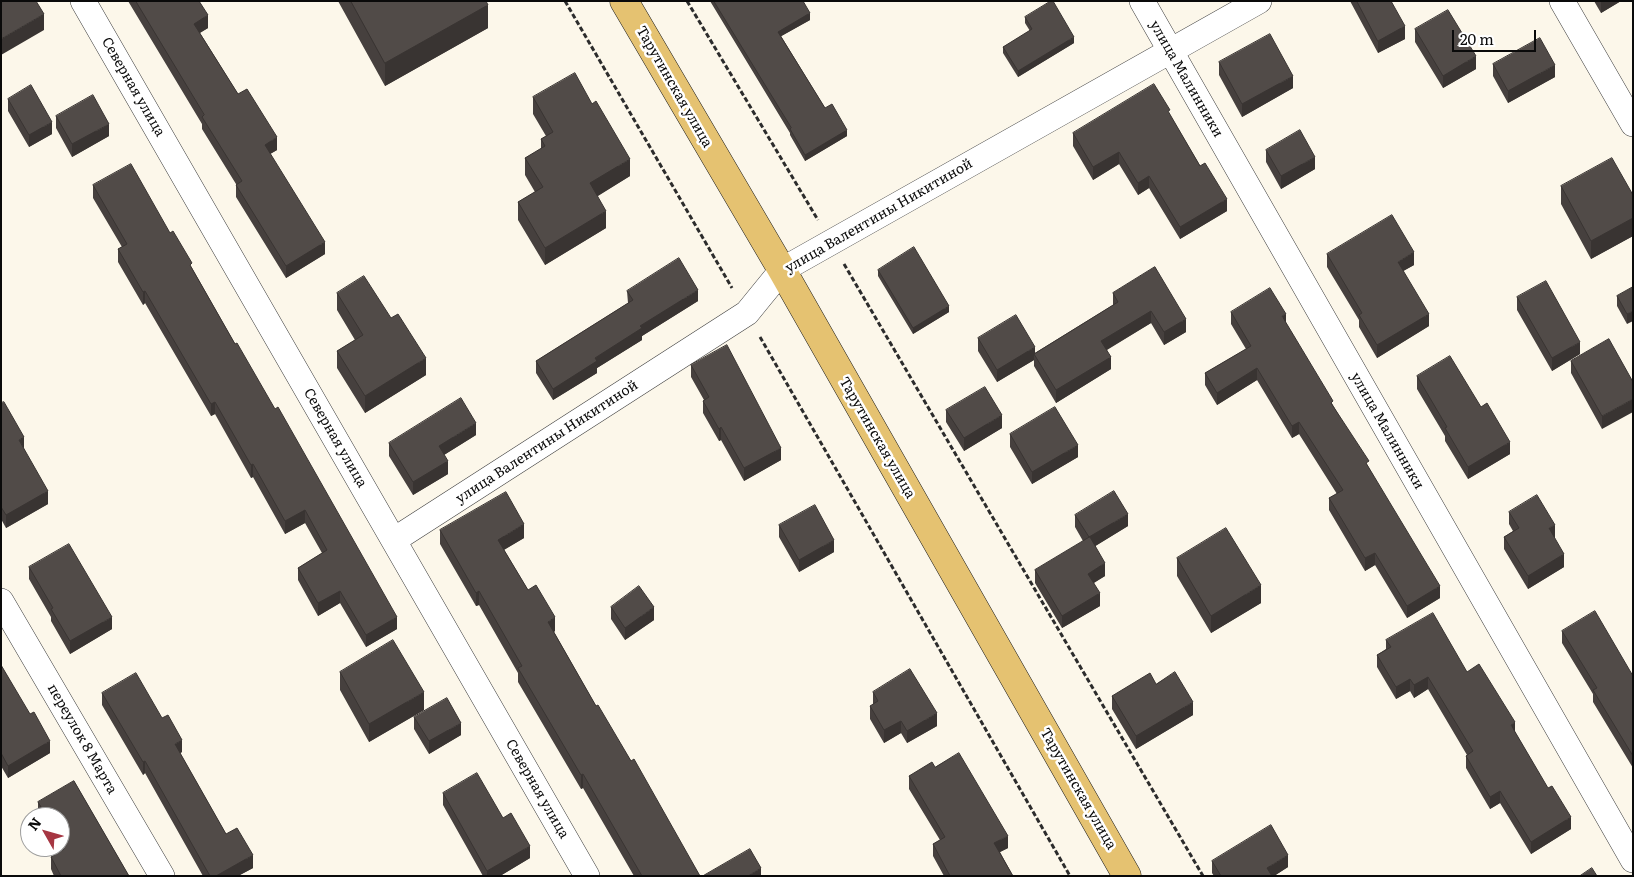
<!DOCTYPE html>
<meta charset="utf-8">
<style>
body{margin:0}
#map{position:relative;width:1634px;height:877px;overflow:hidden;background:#fcf7ea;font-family:Literata,serif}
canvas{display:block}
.frame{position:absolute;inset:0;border:2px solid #0a0a0a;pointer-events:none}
.north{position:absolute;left:20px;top:807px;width:50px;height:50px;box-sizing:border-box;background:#fff;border:1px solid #9d9d9d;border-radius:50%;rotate:308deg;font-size:14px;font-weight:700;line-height:20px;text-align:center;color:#0a0a0a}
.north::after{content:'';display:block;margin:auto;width:18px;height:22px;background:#a63642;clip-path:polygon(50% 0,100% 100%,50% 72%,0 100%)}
.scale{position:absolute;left:1452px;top:30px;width:84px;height:22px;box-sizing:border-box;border:2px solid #0a0a0a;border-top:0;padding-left:6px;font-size:15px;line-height:18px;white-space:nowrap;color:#0a0a0a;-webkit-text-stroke:4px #fff;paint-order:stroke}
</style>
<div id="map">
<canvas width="1634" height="877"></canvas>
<div class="frame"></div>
<div class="north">N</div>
<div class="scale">20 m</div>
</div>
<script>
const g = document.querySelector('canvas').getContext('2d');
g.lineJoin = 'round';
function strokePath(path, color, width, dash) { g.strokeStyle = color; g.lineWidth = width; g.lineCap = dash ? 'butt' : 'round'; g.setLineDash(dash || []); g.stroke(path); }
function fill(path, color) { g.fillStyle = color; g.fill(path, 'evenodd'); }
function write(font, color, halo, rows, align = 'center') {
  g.font = font + ' Literata,serif'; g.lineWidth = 5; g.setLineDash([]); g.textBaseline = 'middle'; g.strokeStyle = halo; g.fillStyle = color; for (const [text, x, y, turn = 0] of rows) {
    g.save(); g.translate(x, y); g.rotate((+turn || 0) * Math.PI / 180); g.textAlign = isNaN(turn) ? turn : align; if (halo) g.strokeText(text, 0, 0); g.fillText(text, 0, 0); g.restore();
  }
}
const minor = new Path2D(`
 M 83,1 L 587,876
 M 1142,1 L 1633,860
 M 1562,1 L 1633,124
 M 394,540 L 747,313 L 782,270 L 1259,1
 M 1,601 L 162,876`);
const primary = new Path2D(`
 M 624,1 L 782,270 L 1127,876`);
strokePath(minor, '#3d3d3d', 26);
strokePath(primary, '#1b1b1b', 29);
strokePath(new Path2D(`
 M 565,1 L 732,288
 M 687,1 L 818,220
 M 844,264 L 1203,876
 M 760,337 L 1070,876`), '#2c2c2c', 3, [5, 2.5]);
strokePath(minor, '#fff', 25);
strokePath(primary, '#e5c271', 28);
fill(new Path2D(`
 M 128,1 L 199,1 L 208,28 L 200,33 L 238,94 L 277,150 L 270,154 L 325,254 L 286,278 L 236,197 L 236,184 L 202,129 L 202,124 Z
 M 338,1 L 486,1 L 488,28 L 385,86 Z
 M 710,1 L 803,1 L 810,20 L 781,36 L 825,108 L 847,136 L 805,161 L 790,135 L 790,133 Z
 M 1350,1 L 1391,1 L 1405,39 L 1378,53 Z
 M 1594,1 L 1621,1 L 1601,13 Z
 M 1025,17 L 1074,43 L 1018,77 L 1003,53 L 1003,47 L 1030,31 L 1025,23 Z
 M 1415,29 L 1476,69 L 1443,88 L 1415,42 Z
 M 1219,62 L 1293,88 L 1242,117 L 1219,75 Z
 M 1493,64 L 1555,77 L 1508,103 L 1493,76 Z
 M 533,97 L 630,176 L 597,196 L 606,228 L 545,265 L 518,220 L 518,202 L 535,192 L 525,175 L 525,158 L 541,149 L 541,139 L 546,136 L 533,114 Z
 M 8,99 L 52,134 L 29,147 L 8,111 Z
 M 1170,115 L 1227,211 L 1180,239 L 1149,188 L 1138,195 L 1119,164 L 1093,180 L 1073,146 L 1073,133 Z
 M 56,116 L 109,136 L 72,157 L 56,128 Z
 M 1266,150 L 1315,169 L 1281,189 L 1266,162 Z
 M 93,185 L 170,233 L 192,268 L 397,629 L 366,647 L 340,603 L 318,616 L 298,580 L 298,568 L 322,553 L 305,523 L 285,534 L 253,477 L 251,478 L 215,414 L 211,416 L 145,303 L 143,305 L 118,262 L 118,249 L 122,247 L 93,198 Z
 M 1561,186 L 1633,195 L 1633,236 L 1591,259 L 1561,204 Z
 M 1327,254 L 1414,265 L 1403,271 L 1429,326 L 1377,358 L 1359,327 L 1359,320 L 1327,267 Z
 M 1155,267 L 1186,332 L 1164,345 L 1151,323 L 1107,350 L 1111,369 L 1056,403 L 1034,366 L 1034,360 L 997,382 L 978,351 L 978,338 L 1035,353 L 1113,305 L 1113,293 Z
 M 878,270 L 949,312 L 913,334 L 878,276 Z
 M 1633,287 L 1627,324 L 1617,306 L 1617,296 Z
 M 627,291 L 698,301 L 642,336 L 642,340 L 597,368 L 597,373 L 553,400 L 536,373 L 536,361 L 628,303 Z
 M 337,293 L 391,318 L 426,375 L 365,413 L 337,368 L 337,351 L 355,340 L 337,310 Z
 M 1517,297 L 1580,354 L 1552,371 L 1517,310 Z
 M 1231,312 L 1286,323 L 1369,468 L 1440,598 L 1407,618 L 1375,565 L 1365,571 L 1329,510 L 1329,498 L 1337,494 L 1299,434 L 1292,438 L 1257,380 L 1217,405 L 1205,385 L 1205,373 L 1246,349 L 1231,324 Z
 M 1609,339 L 1602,429 L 1571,373 L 1571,361 Z
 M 691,365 L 781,460 L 744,481 L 721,440 L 719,441 L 703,413 L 703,401 L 704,400 L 691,377 Z
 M 1417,376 L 1481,407 L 1510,454 L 1468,479 L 1445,441 L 1445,436 L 1417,389 Z
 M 1,403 L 24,449 L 48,504 L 6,528 L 1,519 Z
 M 946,410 L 1002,428 L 964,451 L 946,422 Z
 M 1010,434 L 1078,457 L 1032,484 L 1010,447 Z
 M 476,435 L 444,455 L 448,474 L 413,495 L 389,456 L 389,443 Z
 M 1509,512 L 1555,537 L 1554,538 L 1564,567 L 1528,589 L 1504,549 L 1504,537 L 1513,531 L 1509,524 Z
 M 1075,515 L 1128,526 L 1095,546 L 1105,576 L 1094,583 L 1100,606 L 1062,628 L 1035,583 L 1035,570 L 1083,541 L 1075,527 Z
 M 779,525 L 834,552 L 799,572 L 779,537 Z
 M 440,530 L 524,538 L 504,550 L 528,590 L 555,631 L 554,632 L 596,706 L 631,761 L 700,876 L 634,876 L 583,788 L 581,789 L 518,682 L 518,673 L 479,605 L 476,606 L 440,544 Z
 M 1177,558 L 1261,603 L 1211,633 L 1177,576 Z
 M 29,567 L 112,629 L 70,654 L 51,621 L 51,617 L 29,579 Z
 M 611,607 L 654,620 L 625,640 L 611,619 Z
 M 1562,631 L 1633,676 L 1633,768 L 1593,702 L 1593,694 L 1562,643 Z
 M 1386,640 L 1467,672 L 1515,732 L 1571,829 L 1531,854 L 1500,803 L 1490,809 L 1466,768 L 1466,756 L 1467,755 L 1428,689 L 1414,698 L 1410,691 L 1396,699 L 1377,667 L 1377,655 L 1386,649 Z
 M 1,665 L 50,753 L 8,778 L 1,766 Z
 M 340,672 L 424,710 L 369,742 L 340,690 Z
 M 1156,684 L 1193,715 L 1136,749 L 1112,709 L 1112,696 Z
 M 873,692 L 937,726 L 907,743 L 901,733 L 884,743 L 870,719 L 870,706 L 873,705 Z
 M 102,693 L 182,752 L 180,753 L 226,834 L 253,868 L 238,876 L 203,876 L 145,773 L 143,775 L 102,705 Z
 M 414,717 L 461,735 L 429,754 L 414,729 Z
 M 935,767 L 1008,848 L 1000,852 L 1013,876 L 944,876 L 933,856 L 933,844 L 940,840 L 909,789 L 909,776 Z
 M 74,781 L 129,876 L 54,876 L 51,869 L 51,857 L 59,852 L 56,847 L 60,847 L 60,817 L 40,817 L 38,814 L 38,802 Z
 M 443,793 L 503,818 L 530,858 L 500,876 L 483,876 L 443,805 Z
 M 1212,861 L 1288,867 L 1274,876 L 1214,876 L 1212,873 Z`), '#46403e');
fill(new Path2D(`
 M 1601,1 L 1621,1 L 1601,13 Z
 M 488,5 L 488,28 L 385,86 L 385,63 Z
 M 810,13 L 810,20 L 778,38 L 778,32 Z
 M 44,14 L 44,30 L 1,55 L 1,39 Z
 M 208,15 L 208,28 L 194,36 L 194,24 Z
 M 1405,26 L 1405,39 L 1378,53 L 1378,41 Z
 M 1074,37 L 1074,43 L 1018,77 L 1018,71 Z
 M 1476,56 L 1476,69 L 1443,88 L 1443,76 Z
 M 1555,65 L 1555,77 L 1508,103 L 1508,91 Z
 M 1293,76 L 1293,88 L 1242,117 L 1242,104 Z
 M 52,122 L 52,134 L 29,147 L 29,135 Z
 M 109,124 L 109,136 L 72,157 L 72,144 Z
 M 847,130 L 847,136 L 805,161 L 805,155 Z
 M 277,137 L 277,150 L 265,157 L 265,145 Z
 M 1119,152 L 1119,164 L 1093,180 L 1093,167 Z
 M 1315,157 L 1315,169 L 1281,189 L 1281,176 Z
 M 630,159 L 630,176 L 590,201 L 590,183 Z
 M 1149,176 L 1149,188 L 1138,195 L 1138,183 Z
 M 1227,199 L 1227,211 L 1180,239 L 1180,227 Z
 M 606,211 L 606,228 L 545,265 L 545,248 Z
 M 1633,218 L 1633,236 L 1591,259 L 1591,241 Z
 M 325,242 L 325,254 L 286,278 L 286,266 Z
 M 1414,252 L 1414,265 L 1398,274 L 1398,262 Z
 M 698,290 L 698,301 L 642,336 L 642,340 L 597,368 L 597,373 L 553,400 L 553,389 L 640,326 Z
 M 145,291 L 145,303 L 143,305 L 143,292 Z
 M 949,306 L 949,312 L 913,334 L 913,328 Z
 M 1151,311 L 1151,323 L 1101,353 L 1101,341 Z
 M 1633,311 L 1633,321 L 1627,324 L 1627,314 Z
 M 1286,314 L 1286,326 L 1282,316 Z
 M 1429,314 L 1429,326 L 1377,358 L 1377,345 Z
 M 1186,319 L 1186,332 L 1164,345 L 1164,332 Z
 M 1580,342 L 1580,354 L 1552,371 L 1552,358 Z
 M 1035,347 L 1035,356 L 1034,354 L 1034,360 L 997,382 L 997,370 Z
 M 1111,357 L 1111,369 L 1056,403 L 1056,390 Z
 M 426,358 L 426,375 L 365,413 L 365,396 Z
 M 1257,368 L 1257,380 L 1217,405 L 1217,393 Z
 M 1633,399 L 1633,412 L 1602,429 L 1602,416 Z
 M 215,402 L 215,414 L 211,416 L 211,404 Z
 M 1002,415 L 1002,428 L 964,451 L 964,438 Z
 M 1299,422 L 1299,434 L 1292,438 L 1292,426 Z
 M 476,423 L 476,435 L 439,458 L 439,446 Z
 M 721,427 L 721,440 L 719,441 L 719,429 Z
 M 24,437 L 24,449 L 19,440 Z
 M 1510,442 L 1510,454 L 1468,479 L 1468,467 Z
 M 1078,445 L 1078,457 L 1032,484 L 1032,472 Z
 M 781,448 L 781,460 L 744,481 L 744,468 Z
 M 448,461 L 448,474 L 413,495 L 413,482 Z
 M 253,464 L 253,477 L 251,478 L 251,465 Z
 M 48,491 L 48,504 L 6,528 L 6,515 Z
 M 305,510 L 305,523 L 285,534 L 285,521 Z
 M 1128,514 L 1128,526 L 1089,550 L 1089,537 Z
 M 524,524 L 524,538 L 498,553 L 498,540 Z
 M 1555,525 L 1555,537 L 1549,541 L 1549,528 Z
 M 834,540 L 834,552 L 799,572 L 799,560 Z
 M 1375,553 L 1375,565 L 1365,571 L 1365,558 Z
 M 1564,554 L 1564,567 L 1528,589 L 1528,576 Z
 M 1105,563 L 1105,576 L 1088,586 L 1088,574 Z
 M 1261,585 L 1261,603 L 1211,633 L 1211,616 Z
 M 1440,586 L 1440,598 L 1407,618 L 1407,606 Z
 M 340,591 L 340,603 L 318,616 L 318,603 Z
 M 479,591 L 479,605 L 476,606 L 476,593 Z
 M 1100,593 L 1100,606 L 1062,628 L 1062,616 Z
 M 654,607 L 654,620 L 625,640 L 625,628 Z
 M 112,617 L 112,629 L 70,654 L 70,641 Z
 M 397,617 L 397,629 L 366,647 L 366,635 Z
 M 555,617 L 555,631 L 548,635 L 548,622 Z
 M 1428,677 L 1428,689 L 1414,698 L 1414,685 Z
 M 1410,679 L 1410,691 L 1396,699 L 1396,687 Z
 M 424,692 L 424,710 L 369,742 L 369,724 Z
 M 1193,702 L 1193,715 L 1136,749 L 1136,736 Z
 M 937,713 L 937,726 L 907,743 L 907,731 Z
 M 901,721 L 901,733 L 884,743 L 884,730 Z
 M 1515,722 L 1515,735 L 1511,725 Z
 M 461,723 L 461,735 L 429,754 L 429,741 Z
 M 182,740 L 182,752 L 175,756 L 175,744 Z
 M 50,741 L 50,753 L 8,778 L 8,766 Z
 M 145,761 L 145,773 L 143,775 L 143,762 Z
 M 583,774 L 583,788 L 581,789 L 581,775 Z
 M 1500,791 L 1500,803 L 1490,809 L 1490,797 Z
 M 1571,817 L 1571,829 L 1531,854 L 1531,842 Z
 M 1008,836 L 1008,848 L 994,855 L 994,843 Z
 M 530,846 L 530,858 L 500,876 L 487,876 L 487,871 Z
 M 253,855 L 253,868 L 238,876 L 216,876 Z
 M 1288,855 L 1288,867 L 1274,876 L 1267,876 L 1267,868 Z
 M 761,868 L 761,876 L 748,876 Z`), '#393432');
const building = new Path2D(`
 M 1,1 L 36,1 L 44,14 L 1,39 Z
 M 136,1 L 199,1 L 208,15 L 194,24 L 238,94 L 247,89 L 277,137 L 265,145 L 325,242 L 286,266 L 236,185 L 242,181 L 202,117 L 204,115 Z
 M 351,1 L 486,1 L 488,5 L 385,63 Z
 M 714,1 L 803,1 L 810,13 L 778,32 L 825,108 L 832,104 L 847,130 L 805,155 L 790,129 L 791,128 Z
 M 1051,1 L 1053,1 L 1074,37 L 1018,71 L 1003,47 L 1032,29 L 1025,17 Z
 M 1357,1 L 1391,1 L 1405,26 L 1378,41 Z
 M 1448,10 L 1476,56 L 1443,76 L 1415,29 Z
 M 1270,34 L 1293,76 L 1242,104 L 1219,62 Z
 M 1540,38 L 1555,65 L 1508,91 L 1493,64 Z
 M 575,73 L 592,104 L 596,101 L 630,159 L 590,183 L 606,211 L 545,248 L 518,202 L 543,187 L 525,158 L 545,146 L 541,139 L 553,132 L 533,97 Z
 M 1154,84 L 1170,110 L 1168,111 L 1200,166 L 1205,163 L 1227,199 L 1180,227 L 1149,176 L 1138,183 L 1119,152 L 1093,167 L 1073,133 Z
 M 31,85 L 52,122 L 29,135 L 8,99 Z
 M 93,95 L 109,124 L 72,144 L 56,116 Z
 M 1300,130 L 1315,157 L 1281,176 L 1266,150 Z
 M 1612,158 L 1633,195 L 1633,218 L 1591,241 L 1561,186 Z
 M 131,164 L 170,233 L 173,231 L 192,263 L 190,265 L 235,344 L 237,343 L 275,409 L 278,407 L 397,617 L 366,635 L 340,591 L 318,603 L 298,568 L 327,550 L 305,510 L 285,521 L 253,464 L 251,465 L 215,402 L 211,404 L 145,291 L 143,292 L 118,249 L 127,244 L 93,185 Z
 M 1392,215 L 1414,252 L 1398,262 L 1429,314 L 1377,345 L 1359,315 L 1362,313 L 1327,254 Z
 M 914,247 L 949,306 L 913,328 L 878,270 Z
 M 679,258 L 698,290 L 640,326 L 642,328 L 595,358 L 597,361 L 553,389 L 536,361 L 633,300 L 627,291 Z
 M 1155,267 L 1186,319 L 1164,332 L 1151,311 L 1101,341 L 1111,357 L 1056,390 L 1034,354 L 1118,302 L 1113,293 Z
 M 364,276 L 391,318 L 398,314 L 426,358 L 365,396 L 337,351 L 363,335 L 337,293 Z
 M 1546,281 L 1580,342 L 1552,358 L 1517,297 Z
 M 1633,287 L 1633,311 L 1627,314 L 1617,296 Z
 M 1270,288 L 1286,314 L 1282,316 L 1333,401 L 1331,403 L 1369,461 L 1366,463 L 1440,586 L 1407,606 L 1375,553 L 1365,558 L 1329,498 L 1343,490 L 1299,422 L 1292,426 L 1257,368 L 1217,393 L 1205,373 L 1251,346 L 1231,312 Z
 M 1016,315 L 1035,347 L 997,370 L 978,338 Z
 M 1609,339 L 1633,382 L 1633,399 L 1602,416 L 1571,361 Z
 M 727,345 L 781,448 L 744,468 L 721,427 L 719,429 L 703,401 L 709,397 L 691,365 Z
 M 1450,356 L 1481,407 L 1487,403 L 1510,442 L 1468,467 L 1445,428 L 1447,427 L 1417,376 Z
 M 985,387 L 1002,415 L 964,438 L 946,410 Z
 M 461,398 L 476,423 L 439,446 L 448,461 L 413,482 L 389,443 Z
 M 4,402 L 24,437 L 19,440 L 48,491 L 6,515 L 1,507 L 1,403 Z
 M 1055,407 L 1078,445 L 1032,472 L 1010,434 Z
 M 1114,491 L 1128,514 L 1089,537 L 1075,515 Z
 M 506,492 L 524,524 L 498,540 L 528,590 L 536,585 L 555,617 L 548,622 L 596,706 L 598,705 L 631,761 L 634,759 L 700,876 L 642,876 L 583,774 L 581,775 L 518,668 L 522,666 L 479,591 L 476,593 L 440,530 Z
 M 1537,495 L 1555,525 L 1549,528 L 1564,554 L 1528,576 L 1504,537 L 1519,528 L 1509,512 Z
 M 815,505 L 834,540 L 799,560 L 779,525 Z
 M 1226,528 L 1261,585 L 1211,616 L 1177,558 Z
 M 1090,537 L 1105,563 L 1088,574 L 1100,593 L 1062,616 L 1035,570 Z
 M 69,544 L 112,617 L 70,641 L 51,609 L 53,608 L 29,567 Z
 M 639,586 L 654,607 L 625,628 L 611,607 Z
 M 1595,611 L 1633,676 L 1633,756 L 1593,690 L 1597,688 L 1562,631 Z
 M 1433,613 L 1467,672 L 1479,664 L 1515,722 L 1511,725 L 1548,788 L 1552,786 L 1571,817 L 1531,842 L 1500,791 L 1490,797 L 1466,756 L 1473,751 L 1428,677 L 1414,685 L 1410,679 L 1396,687 L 1377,655 L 1391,647 L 1386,640 Z
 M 393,640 L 424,692 L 369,724 L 340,672 Z
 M 1,665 L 30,714 L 34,712 L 50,741 L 8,766 L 1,753 Z
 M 910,669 L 937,713 L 907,731 L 901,721 L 884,730 L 870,706 L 878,701 L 873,692 Z
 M 1175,672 L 1193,702 L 1136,736 L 1112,696 L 1150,673 L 1156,684 Z
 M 136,673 L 162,718 L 168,715 L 182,740 L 175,744 L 226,834 L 237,828 L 253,855 L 216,876 L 210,876 L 145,761 L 143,762 L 102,693 Z
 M 447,698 L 461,723 L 429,741 L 414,717 Z
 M 959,753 L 1008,836 L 994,843 L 1013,876 L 950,876 L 933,844 L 945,837 L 909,776 L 932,762 L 935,767 Z
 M 477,773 L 503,818 L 511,813 L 530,846 L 487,871 L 443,793 Z
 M 74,781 L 129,876 L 61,876 L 51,857 L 64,849 L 60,841 L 60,817 L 47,817 L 38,802 Z
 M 1271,825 L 1288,855 L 1267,868 L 1272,876 L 1221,876 L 1212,861 Z
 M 750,849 L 761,868 L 748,876 L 703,876 Z
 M 1592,868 L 1597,876 L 1580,876 Z`);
fill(building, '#514b48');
strokePath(building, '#393432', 1);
write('14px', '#0a0a0a', '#fff', [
 ["улица Малинники",1186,79,60],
 ["Северная улица",133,87,60],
 ["Тарутинская улица",674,87,60],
 ["улица Валентины Никитиной",879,216,-30],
 ["улица Малинники",1387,431,60],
 ["Северная улица",335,438,60],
 ["Тарутинская улица",877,438,60],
 ["улица Валентины Никитиной",547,442,-33],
 ["переулок 8 Марта",82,739,60],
 ["Северная улица",537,789,60],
 ["Тарутинская улица",1078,789,60]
]);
</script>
